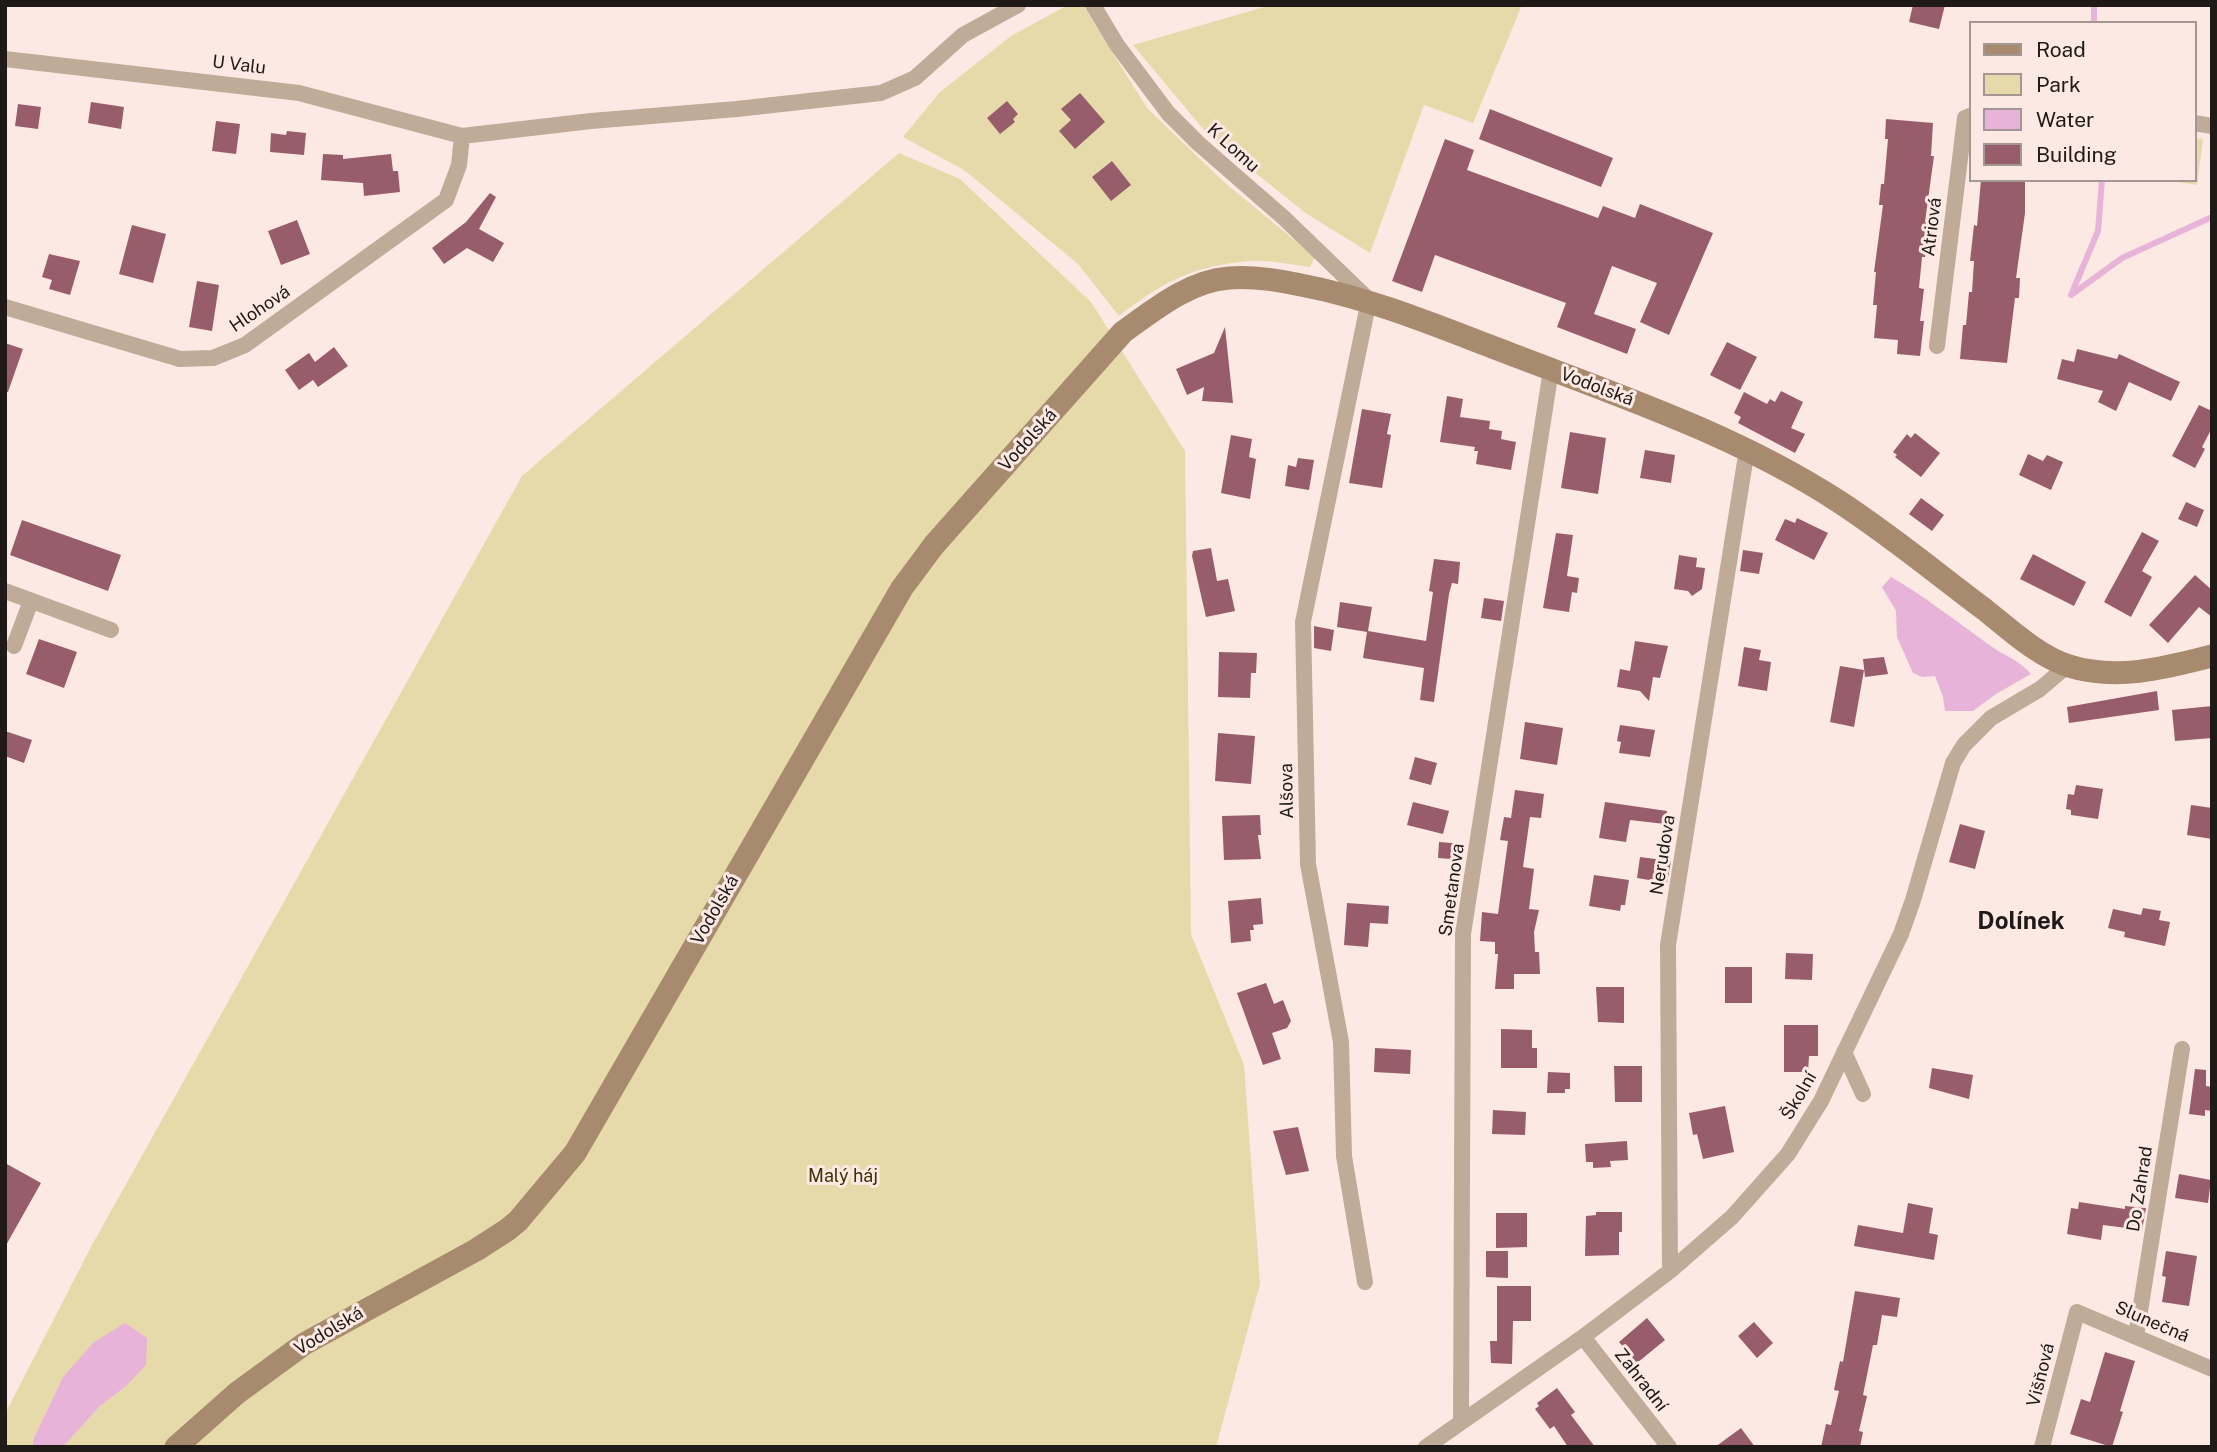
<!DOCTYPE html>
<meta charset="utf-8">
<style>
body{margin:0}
#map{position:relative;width:2217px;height:1452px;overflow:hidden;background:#fce9e4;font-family:"Public Sans",sans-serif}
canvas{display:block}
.frame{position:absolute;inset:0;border:7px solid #1f1917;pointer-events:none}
.legend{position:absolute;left:1969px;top:21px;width:228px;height:161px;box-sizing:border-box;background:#fce9e4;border:2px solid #a49692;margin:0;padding:9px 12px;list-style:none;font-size:21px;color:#1f1917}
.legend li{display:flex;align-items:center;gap:14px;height:35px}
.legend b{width:35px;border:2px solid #a49692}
</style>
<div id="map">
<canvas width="2217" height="1452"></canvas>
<div class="frame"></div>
<ul class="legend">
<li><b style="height:9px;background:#a88b6f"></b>Road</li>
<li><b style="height:19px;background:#e7daaa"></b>Park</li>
<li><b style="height:19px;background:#e7b3d9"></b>Water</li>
<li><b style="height:19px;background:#985d6a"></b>Building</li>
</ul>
</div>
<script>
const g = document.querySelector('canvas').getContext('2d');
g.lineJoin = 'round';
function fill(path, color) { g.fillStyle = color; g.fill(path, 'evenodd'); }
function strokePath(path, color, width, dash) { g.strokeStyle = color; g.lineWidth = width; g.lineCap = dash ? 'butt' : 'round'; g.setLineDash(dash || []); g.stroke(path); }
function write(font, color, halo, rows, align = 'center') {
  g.font = font + ' "Public Sans",sans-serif'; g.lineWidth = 6; g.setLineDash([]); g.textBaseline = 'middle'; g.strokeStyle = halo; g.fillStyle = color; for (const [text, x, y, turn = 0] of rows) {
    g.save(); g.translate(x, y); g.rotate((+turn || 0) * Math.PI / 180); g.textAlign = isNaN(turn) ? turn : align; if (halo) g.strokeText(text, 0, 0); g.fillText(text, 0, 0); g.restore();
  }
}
fill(new Path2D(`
 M 1068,5 L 1083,5 L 1147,108 L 1224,182 L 1315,257 L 1310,267 C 1291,265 1270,260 1251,261 C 1195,265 1162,282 1119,316 L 1078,264 L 964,170 L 903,137 L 940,92 L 1011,36 Z
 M 1271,5 L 1522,5 L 1473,123 L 1424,105 L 1370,253 L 1307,214 L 1209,136 L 1133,45 Z
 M 2194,138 L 2203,139 L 2197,185 L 2163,180 L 2194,180 Z
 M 899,153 L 960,179 L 1091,302 L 1185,451 L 1191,934 L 1244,1065 L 1260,1284 L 1216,1447 L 63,1447 L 100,1406 L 125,1387 L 63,1377 L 33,1440 L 33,1447 L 5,1447 L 5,1414 L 92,1245 L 522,476 Z`), '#e7daaa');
fill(new Path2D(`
 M 1891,577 C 1926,597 1958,623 1991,646 C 2006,657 2018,659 2031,674 L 1996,694 L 1973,711 L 1945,711 L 1943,697 L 1935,676 L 1922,677 L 1913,673 L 1897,637 L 1896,611 L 1882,587 Z
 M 125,1323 L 147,1338 L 146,1365 L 125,1387 L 100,1406 L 63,1447 L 33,1447 L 33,1440 L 63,1377 L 93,1343 Z`), '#e7b3d9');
strokePath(new Path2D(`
 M 2094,23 L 2094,5
 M 2102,180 L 2098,231 L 2071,295 L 2122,258 L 2212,217`), '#e7b3d9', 6);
fill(new Path2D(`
 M 1913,5 L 1945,5 L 1939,29 L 1909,22 Z
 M 1080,93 L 1105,122 L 1075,149 L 1059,131 L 1071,120 L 1061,109 Z
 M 1007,101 L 1018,114 L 1013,119 L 1015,122 L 1000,134 L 987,118 Z
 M 91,102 L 124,107 L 121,129 L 88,123 Z
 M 18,104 L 41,107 L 38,129 L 15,126 Z
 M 1490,109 L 1613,158 L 1601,187 L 1479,139 Z
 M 1886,119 L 1933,123 L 1931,156 L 1934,156 L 1925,222 L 1929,223 L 1925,257 L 1922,257 L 1919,288 L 1924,289 L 1920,321 L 1924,321 L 1920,356 L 1897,354 L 1898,340 L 1874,338 L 1877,305 L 1873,305 L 1876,272 L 1874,272 L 1883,205 L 1879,205 L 1881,184 L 1884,184 L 1888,139 L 1885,139 Z
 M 216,121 L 240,124 L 236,154 L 212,151 Z
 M 287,131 L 306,133 L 304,155 L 270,152 L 271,133 L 286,135 Z
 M 1445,139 L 1474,150 L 1467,170 L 1598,218 L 1603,206 L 1635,218 L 1640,204 L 1713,233 L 1669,335 L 1640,322 L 1657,283 L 1612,266 L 1594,314 L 1636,329 L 1627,354 L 1557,327 L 1566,303 L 1435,255 L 1422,292 L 1392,281 Z
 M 323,154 L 343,155 L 343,159 L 391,154 L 393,171 L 398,171 L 400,192 L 364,196 L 363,183 L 321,180 Z
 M 1112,161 L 1131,185 L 1111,201 L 1092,177 Z
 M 1981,180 L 2025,180 L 2025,213 L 2016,278 L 2020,278 L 2019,298 L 2015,298 L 2007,363 L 1960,359 L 1963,325 L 1966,325 L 1969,292 L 1972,292 L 1974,261 L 1970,261 L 1974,225 L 1977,226 Z
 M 490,193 L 496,197 L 479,229 L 504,243 L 493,262 L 467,248 L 444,264 L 432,248 L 466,222 Z
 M 297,220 L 310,254 L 281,265 L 268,231 Z
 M 132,225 L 166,234 L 153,283 L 119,274 Z
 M 49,254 L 80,261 L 70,295 L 49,289 L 52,280 L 42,277 Z
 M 197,281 L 219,285 L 212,331 L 189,327 Z
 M 1225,327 L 1233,403 L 1202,401 L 1204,387 L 1187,395 L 1176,369 L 1214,353 Z
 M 1727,342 L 1757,357 L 1740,390 L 1710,375 Z
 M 5,343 L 23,349 L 8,392 L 5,392 Z
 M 334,347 L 348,366 L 318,387 L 313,380 L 299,390 L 285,370 L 309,353 L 315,362 Z
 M 2077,349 L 2117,359 L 2119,354 L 2180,382 L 2171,401 L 2129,382 L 2116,411 L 2098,402 L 2103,391 L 2057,379 L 2062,359 L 2074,362 Z
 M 1781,391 L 1803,402 L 1791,428 L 1805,434 L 1795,453 L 1738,423 L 1741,417 L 1734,413 L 1744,392 L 1767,404 L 1770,399 L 1775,402 Z
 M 1447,396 L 1463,399 L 1460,417 L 1490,421 L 1489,429 L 1502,431 L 1501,439 L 1516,442 L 1511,470 L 1476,464 L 1478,451 L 1474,451 L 1475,447 L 1440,442 Z
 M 2199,405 L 2212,411 L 2212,428 L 2202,447 L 2205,449 L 2195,468 L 2172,456 Z
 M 1362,409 L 1391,414 L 1387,434 L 1391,435 L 1382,488 L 1349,483 Z
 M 1570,432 L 1606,438 L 1598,494 L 1561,488 Z
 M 1915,433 L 1940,453 L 1921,477 L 1895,457 L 1897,455 L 1893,452 L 1907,434 L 1911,438 Z
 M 1231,435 L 1252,439 L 1249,457 L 1256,459 L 1250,499 L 1221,493 Z
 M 1645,450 L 1675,455 L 1671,483 L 1640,478 Z
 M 2028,454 L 2043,461 L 2047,455 L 2063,462 L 2051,490 L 2019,475 Z
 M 1298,458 L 1314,460 L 1309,490 L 1285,486 L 1288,465 L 1296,467 Z
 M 1921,498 L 1944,515 L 1932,531 L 1909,514 Z
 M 2186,502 L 2204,510 L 2197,527 L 2178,519 Z
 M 1797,518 L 1828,533 L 1814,560 L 1775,540 L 1785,519 L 1795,523 Z
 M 22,520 L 121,555 L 108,591 L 10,555 Z
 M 2142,532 L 2159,541 L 2142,571 L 2152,577 L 2131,617 L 2104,602 Z
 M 1556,533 L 1573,535 L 1567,576 L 1579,578 L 1577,593 L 1572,592 L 1569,612 L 1543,608 Z
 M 1211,548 L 1217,581 L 1228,579 L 1235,611 L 1206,617 L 1192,556 L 1193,551 Z
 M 1743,550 L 1763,553 L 1759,574 L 1740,571 Z
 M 2033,554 L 2086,582 L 2074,606 L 2020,579 Z
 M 1679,555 L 1697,558 L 1696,567 L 1705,568 L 1702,589 L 1692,596 L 1688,591 L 1674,589 Z
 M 1434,559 L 1460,562 L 1458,584 L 1452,583 L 1449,594 L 1434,702 L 1420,700 L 1424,668 L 1363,658 L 1367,632 L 1337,627 L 1340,602 L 1372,607 L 1368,631 L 1426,641 L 1433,592 L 1429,591 Z
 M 2195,575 L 2212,590 L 2212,617 L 2199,607 L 2168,643 L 2149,625 Z
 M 1484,598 L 1504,601 L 1501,621 L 1481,618 Z
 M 1314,626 L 1334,630 L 1331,651 L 1314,648 Z
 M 39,639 L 77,652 L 64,688 L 26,674 Z
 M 1635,641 L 1668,646 L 1660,678 L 1653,677 L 1649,701 L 1640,691 L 1617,687 L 1620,669 L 1630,671 Z
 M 1744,647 L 1761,650 L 1759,660 L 1771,662 L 1767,691 L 1738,686 Z
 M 1219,652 L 1257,653 L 1256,673 L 1251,673 L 1250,698 L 1218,697 Z
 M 1884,657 L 1888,674 L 1865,677 L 1863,659 Z
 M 1840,666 L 1864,670 L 1854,727 L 1830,722 Z
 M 2157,691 L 2159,710 L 2069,723 L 2067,707 Z
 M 2212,706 L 2212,738 L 2175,741 L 2172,710 Z
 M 1525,722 L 1563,728 L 1557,765 L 1520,759 Z
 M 1620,725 L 1655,730 L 1650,757 L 1619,753 L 1621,742 L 1617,741 Z
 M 5,731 L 32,740 L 24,763 L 5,756 Z
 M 1218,733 L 1255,736 L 1251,784 L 1215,781 Z
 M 1415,757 L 1437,763 L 1431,785 L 1409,779 Z
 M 2076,785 L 2103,789 L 2098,819 L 2071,815 L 2071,810 L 2066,809 L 2068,794 L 2074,795 Z
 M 1515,790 L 1544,794 L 1541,818 L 1530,817 L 1523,867 L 1534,869 L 1529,909 L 1539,910 L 1534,932 L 1535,952 L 1539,952 L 1540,974 L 1514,974 L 1514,989 L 1495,989 L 1498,954 L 1495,954 L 1495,942 L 1480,941 L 1481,927 L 1482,912 L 1498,914 L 1508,841 L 1500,840 L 1504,817 L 1511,818 Z
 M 1413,802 L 1449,811 L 1443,834 L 1407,825 Z
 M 1605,802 L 1667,811 L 1665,824 L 1630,820 L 1626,842 L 1599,838 Z
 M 2191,805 L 2212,808 L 2212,839 L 2187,835 Z
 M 1260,815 L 1261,835 L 1258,835 L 1261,859 L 1224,860 L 1222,816 Z
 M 1960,824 L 1985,831 L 1975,869 L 1949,862 Z
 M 1439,842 L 1464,844 L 1463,860 L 1438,858 Z
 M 1640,857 L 1671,861 L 1667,883 L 1637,878 Z
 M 1594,875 L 1629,880 L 1625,905 L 1621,905 L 1620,911 L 1589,906 Z
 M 1261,898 L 1263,924 L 1253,925 L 1254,930 L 1250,930 L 1251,941 L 1231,943 L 1228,901 Z
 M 1347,903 L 1389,906 L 1388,924 L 1370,923 L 1368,947 L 1344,945 Z
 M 2143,908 L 2161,911 L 2159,920 L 2170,922 L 2165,946 L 2124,937 L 2125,932 L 2108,928 L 2113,909 L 2141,915 Z
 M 1786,953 L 1813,954 L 1812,980 L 1785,979 Z
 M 1725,967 L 1752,967 L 1752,1003 L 1725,1003 Z
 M 1266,983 L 1274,1004 L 1283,1000 L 1291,1021 L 1287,1028 L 1272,1033 L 1281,1059 L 1263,1065 L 1237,993 Z
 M 1596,987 L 1624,987 L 1624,1023 L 1598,1022 Z
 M 1784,1025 L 1818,1025 L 1818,1056 L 1809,1056 L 1808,1072 L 1784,1072 Z
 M 1501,1029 L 1532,1030 L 1532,1048 L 1537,1048 L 1537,1068 L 1501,1068 Z
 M 1375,1048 L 1411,1050 L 1410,1074 L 1374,1072 Z
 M 1614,1066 L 1642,1066 L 1642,1102 L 1615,1102 Z
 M 1932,1068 L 1973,1075 L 1969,1099 L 1929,1088 Z
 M 2195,1069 L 2206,1070 L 2206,1086 L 2212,1087 L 2212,1111 L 2205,1110 L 2205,1116 L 2189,1114 Z
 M 1548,1072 L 1570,1073 L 1570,1089 L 1565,1089 L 1565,1093 L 1547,1093 Z
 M 1725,1106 L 1734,1152 L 1703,1159 L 1697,1134 L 1693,1135 L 1689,1113 Z
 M 1493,1110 L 1526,1112 L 1525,1135 L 1492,1134 Z
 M 1298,1127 L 1309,1171 L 1286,1175 L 1273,1131 Z
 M 1627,1141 L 1628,1160 L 1610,1161 L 1611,1167 L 1593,1168 L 1593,1162 L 1586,1162 L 1585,1144 Z
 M 5,1163 L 41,1183 L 5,1247 Z
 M 2179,1174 L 2211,1180 L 2208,1203 L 2175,1198 Z
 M 2079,1202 L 2125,1209 L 2125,1206 L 2146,1208 L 2142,1230 L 2103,1225 L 2101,1240 L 2067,1234 L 2071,1208 L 2078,1209 Z
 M 1908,1203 L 1933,1208 L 1929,1233 L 1938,1235 L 1934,1260 L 1854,1246 L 1858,1225 L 1903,1233 Z
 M 1596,1212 L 1622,1212 L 1622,1232 L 1619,1232 L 1619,1255 L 1585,1256 L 1586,1216 L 1596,1215 Z
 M 1496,1213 L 1527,1213 L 1527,1247 L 1496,1248 Z
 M 1486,1251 L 1508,1251 L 1508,1278 L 1486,1277 Z
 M 2166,1251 L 2197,1256 L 2189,1306 L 2162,1302 L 2166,1277 L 2162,1276 Z
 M 1497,1286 L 1531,1286 L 1531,1321 L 1513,1321 L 1512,1364 L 1491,1363 L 1490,1341 L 1497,1341 Z
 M 1855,1291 L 1900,1298 L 1897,1317 L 1882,1315 L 1877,1345 L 1873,1345 L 1863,1395 L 1867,1396 L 1859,1431 L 1863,1432 L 1860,1447 L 1821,1447 L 1826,1424 L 1831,1425 L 1839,1391 L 1834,1390 L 1840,1361 L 1843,1362 Z
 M 1647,1318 L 1665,1340 L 1637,1363 L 1619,1342 Z
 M 1754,1322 L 1773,1343 L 1757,1358 L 1738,1336 Z
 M 2105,1352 L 2135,1361 L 2120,1411 L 2123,1412 L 2112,1447 L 2070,1434 L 2081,1399 L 2090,1402 Z
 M 1557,1388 L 1575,1412 L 1571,1415 L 1595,1447 L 1568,1447 L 1554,1426 L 1550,1429 L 1535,1409 L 1539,1406 L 1537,1403 Z
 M 1741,1428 L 1755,1447 L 1715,1447 Z`), '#985d6a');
strokePath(new Path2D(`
 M 1093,5 L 1117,45 L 1168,113 L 1198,143 L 1284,218 L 1369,300 L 1303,622 L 1308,864 L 1341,1042 L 1344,1156 L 1365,1282
 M 5,59 L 299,93 L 462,136 L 591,121 L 737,109 L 881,93 L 915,78 L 963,35 L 1018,5
 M 2194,123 L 2212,126
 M 5,307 L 180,359 L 213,358 L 245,345 L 446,200 L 459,165 L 462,136
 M 1937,346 L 1965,118 L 1970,116
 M 5,591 L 111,630
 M 14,646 L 31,601
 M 1844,1052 L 1863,1094
 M 1670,1271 L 1668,945 L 1747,449
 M 2136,1336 L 2182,1049
 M 1583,1337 L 1669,1447
 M 1461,1422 L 1463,934 L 1551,370
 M 1426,1447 L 1583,1337 L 1670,1271 L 1732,1217 L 1788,1154 L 1821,1101 L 1901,934 L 1913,900 L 1953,763 L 1964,745 L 1991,718 L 2040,689 L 2067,666
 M 2042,1447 L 2077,1312 L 2212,1369`), '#c0ab99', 16);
strokePath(new Path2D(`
 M 176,1447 L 237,1393 L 304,1344 L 476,1250 L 507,1230 L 518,1221 L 575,1153 L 902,588 L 934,545 L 1123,332 C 1155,309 1189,281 1229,278 C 1253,276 1278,280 1301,285 C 1374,299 1439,327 1508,353 C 1620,396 1736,435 1838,501 C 1889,534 1936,573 1984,609 C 2009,629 2038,656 2069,666 C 2117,681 2165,668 2212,656`), '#a88b6f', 23);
write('18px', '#1f1917', '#fce9e4', [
 ["U Valu",239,65,7],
 ["K Lomu",1233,148,42],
 ["Atriová",1932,227,-83],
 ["Hlohová",260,309,-34],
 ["Vodolská",1597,387,21],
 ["Vodolská",1028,440,-48],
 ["Alšova",1287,791,-91],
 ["Nerudova",1663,855,-81],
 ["Smetanova",1452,890,-82],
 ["Vodolská",715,910,-60],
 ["Školní",1799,1096,-60],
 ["Do Zahrad",2140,1189,-81],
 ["Slunečná",2152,1322,23],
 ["Vodolská",329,1331,-31],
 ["Višňová",2041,1375,-76],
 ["Zahradní",1641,1380,52]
]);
write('18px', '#3c3100', '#fce9e4', [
 ["Malý háj",843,1176]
]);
write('bold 24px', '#1f1917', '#fce9e4', [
 ["Dolínek",2021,922]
]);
</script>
